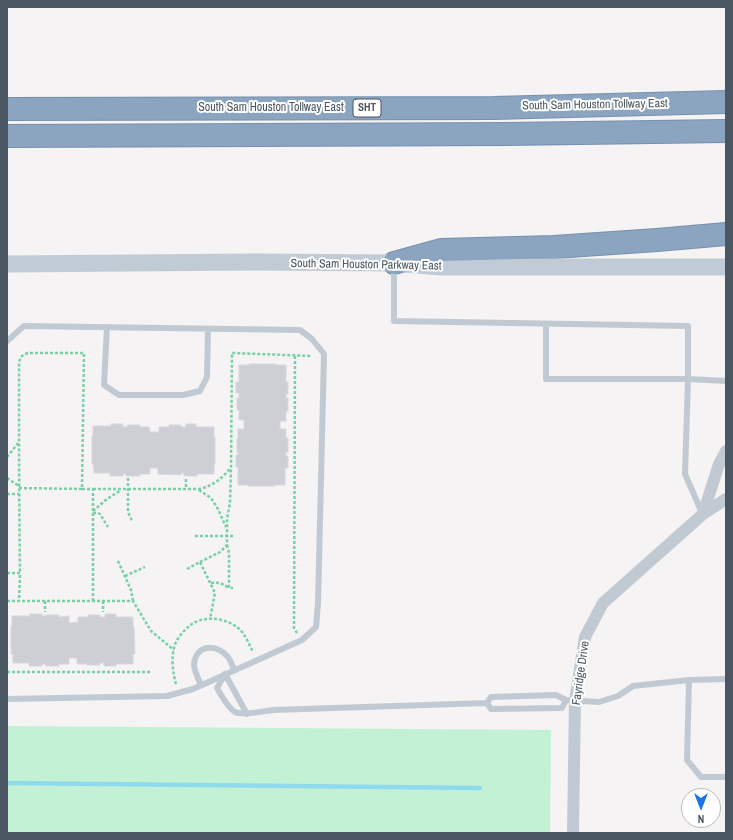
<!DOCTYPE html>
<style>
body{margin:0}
#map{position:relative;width:733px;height:840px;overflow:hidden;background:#f5f3f3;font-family:"Archivo Narrow",sans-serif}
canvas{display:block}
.frame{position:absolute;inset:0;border:8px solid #4a5661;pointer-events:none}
.north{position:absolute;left:681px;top:788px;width:40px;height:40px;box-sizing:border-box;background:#fff;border:1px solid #b7bbc0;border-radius:50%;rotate:180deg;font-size:11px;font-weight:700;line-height:16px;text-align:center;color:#4a5661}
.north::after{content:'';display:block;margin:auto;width:14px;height:18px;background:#1a73e8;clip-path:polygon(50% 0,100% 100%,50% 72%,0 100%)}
</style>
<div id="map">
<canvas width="733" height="840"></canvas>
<div class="frame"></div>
<div class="north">N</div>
</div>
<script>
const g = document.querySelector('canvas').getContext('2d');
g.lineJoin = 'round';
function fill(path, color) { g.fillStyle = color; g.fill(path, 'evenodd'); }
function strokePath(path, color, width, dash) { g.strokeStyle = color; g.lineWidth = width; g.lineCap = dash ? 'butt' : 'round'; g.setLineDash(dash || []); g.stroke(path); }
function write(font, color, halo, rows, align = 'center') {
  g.font = font + ' "Archivo Narrow",sans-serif'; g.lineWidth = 4; g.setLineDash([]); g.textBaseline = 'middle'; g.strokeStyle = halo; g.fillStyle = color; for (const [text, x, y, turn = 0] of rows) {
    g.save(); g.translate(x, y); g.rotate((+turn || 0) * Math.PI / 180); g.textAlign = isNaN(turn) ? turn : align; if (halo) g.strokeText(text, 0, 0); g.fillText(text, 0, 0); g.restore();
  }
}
fill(new Path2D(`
 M 7,726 L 551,730 L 550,833 L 7,833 Z`), '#c3f1d5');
strokePath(new Path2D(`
 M 7,783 L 480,788`), '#90daee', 4.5);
const building = new Path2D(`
 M 249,364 L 276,364 L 276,365 L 286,365 L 286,382 L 288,382 L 288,394 L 286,394 L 286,398 L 288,398 L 288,411 L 286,411 L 286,421 L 280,421 L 280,429 L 286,429 L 286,438 L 288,438 L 288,452 L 286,452 L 286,456 L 288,456 L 288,468 L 285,468 L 285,485 L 275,485 L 275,486 L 248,486 L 248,485 L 238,485 L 238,467 L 236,467 L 236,455 L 238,455 L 238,452 L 237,452 L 237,438 L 238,438 L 238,429 L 244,429 L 244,420 L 239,420 L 239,410 L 237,410 L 237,398 L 239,398 L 239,393 L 236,393 L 236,382 L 239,382 L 239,365 L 249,365 Z
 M 111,424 L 123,424 L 123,427 L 127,427 L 127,425 L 140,425 L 140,427 L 149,427 L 150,432 L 159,432 L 159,427 L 169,427 L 169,425 L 181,425 L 181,427 L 186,427 L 186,424 L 196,424 L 196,427 L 214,427 L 214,437 L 215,437 L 215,464 L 214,464 L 214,474 L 197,474 L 197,476 L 184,476 L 184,473 L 181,473 L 181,475 L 158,474 L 158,468 L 150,468 L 150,474 L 140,474 L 140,476 L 126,476 L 126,474 L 123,474 L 123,476 L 110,476 L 110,473 L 94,473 L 93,464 L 92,464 L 92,436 L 93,436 L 93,426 L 111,426 Z
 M 30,614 L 42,614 L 42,616 L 46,616 L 46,615 L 59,615 L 59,617 L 69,616 L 69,623 L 78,622 L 78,617 L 88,617 L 88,615 L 100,615 L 100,617 L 105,617 L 105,614 L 116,614 L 116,617 L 133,617 L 133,627 L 134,627 L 135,654 L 133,654 L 133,664 L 116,664 L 116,666 L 104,666 L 104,663 L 100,663 L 100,665 L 87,665 L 87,664 L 77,664 L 77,658 L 69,658 L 69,664 L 59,664 L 59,666 L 46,666 L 45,664 L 42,664 L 42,666 L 29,666 L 29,663 L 13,663 L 13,654 L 11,654 L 11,626 L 12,626 L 12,616 L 30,616 Z`);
fill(building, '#cdcfd5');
strokePath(building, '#d7d9de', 1);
const motorway = new Path2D(`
 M 7,109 L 493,108 L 726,102
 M 7,136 L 507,134 L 726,131
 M 394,263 L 441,250 L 554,247 L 657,240 L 726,234`);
strokePath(motorway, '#7690ad', 24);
strokePath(new Path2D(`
 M 295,356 L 294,628 L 297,633
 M 7,457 L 19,442
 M 7,478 L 19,486
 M 128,478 L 128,512 L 132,521
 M 186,479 L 186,489
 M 19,488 L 82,489 L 84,353 L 28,353 C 22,355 20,357 19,363 C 19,433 19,503 20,573
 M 82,489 L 93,489 L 93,601
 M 93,489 L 199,489 C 213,486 223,478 231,467 L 232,353 L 312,356
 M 199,490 L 211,498 L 218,509 L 226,527
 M 7,494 L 19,494
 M 93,511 L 107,499 L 121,490
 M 93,513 L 98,513 L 100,514 L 108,527
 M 195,536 L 234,536
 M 227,545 L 229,553 L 229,588 L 233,588
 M 118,561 L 131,590 L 133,601
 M 200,562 L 220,552 L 227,545 L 227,519 L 230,503 L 231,468
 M 187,569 L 200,562 L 215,593 L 210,619
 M 7,573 L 20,573 L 19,601
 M 125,576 L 145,567
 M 211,583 C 219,582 221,583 229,588
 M 7,601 L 133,601 L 151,631 L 174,650
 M 45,601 L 45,612
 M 103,601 L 103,612
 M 7,672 L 150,672
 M 176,684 C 173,673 171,660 174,648 C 175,642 179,637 183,632 C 186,629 189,626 192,624 C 208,614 232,619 243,633 C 247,639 250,646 253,652`), '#7ad0a6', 2.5, [3, 2]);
strokePath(new Path2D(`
 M 394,266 L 394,321 L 688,326 L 688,379 L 726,381
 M 546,324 L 546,379 L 688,379 L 685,474 L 702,513
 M 107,327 L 104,385 L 119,395 L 183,395 L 200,391 L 207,377 L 208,329
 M 7,341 L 24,326 L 300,330 L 312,339 L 324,354 L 318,604 L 316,627 L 302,640 L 193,689 L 167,696 L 7,699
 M 225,674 L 217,688 C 221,695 228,708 235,712 C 243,716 264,711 273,710 L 487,703
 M 225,674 L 247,714
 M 689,680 L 687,760 L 701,777 L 726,777
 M 201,685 C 198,678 194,671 194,664 C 196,644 216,644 227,656 C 231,660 232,665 234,670
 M 487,703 L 491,697 L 556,695 L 566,700 L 599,702 L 618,696 L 633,686 L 689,680 L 726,679
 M 487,703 L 491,709 L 562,708 L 566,700`), '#c1cad2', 6);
strokePath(new Path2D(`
 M 703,514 L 719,464 L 726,451
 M 573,833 L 575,701 L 585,637 L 603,603 L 703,514 L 726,499`), '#c1cad2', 12);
strokePath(new Path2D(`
 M 7,264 L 254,262 L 394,263 L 441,267 L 726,267`), '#c1cbd6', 17);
strokePath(motorway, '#8ba5c1', 22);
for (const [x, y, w] of [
 [367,108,28]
]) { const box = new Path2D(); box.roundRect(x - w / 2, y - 9, w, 18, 3); g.fillStyle = '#fff'; g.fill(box); strokePath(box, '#4a5661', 1); }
write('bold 11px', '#4a5661', null, [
 ["SHT",367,108]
]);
write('12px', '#4a5661', '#fff', [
 ["South Sam Houston Tollway East",595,105,-1],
 ["South Sam Houston Tollway East",271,108],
 ["South Sam Houston Parkway East",366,265,1],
 ["Fayridge Drive",581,673,-82]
]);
</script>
